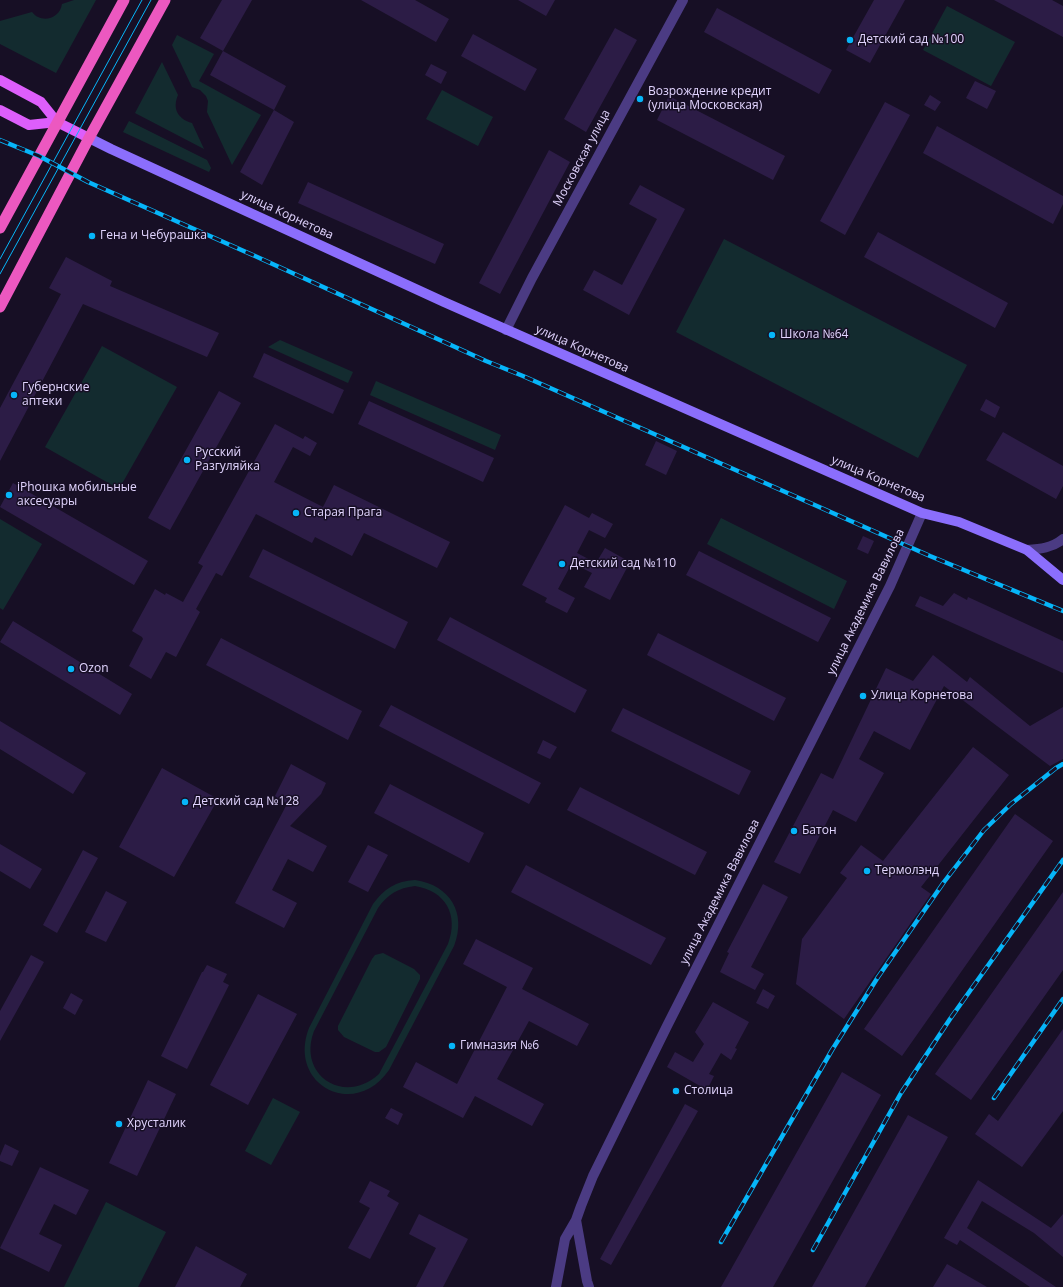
<!DOCTYPE html>
<meta charset="utf-8">
<style>
body{margin:0}
canvas{display:block;background:#170f25}
</style>
<canvas width="1063" height="1287"></canvas>
<script>
const g = document.querySelector('canvas').getContext('2d');
g.lineJoin = 'round';
function fill(path, color) { g.fillStyle = color; g.fill(path, 'evenodd'); }
function strokePath(path, color, width, dash) { g.strokeStyle = color; g.lineWidth = width; g.lineCap = dash ? 'butt' : 'round'; g.setLineDash(dash || []); g.stroke(path); }
function write(font, color, halo, rows, align = 'center') {
  g.font = font + ' "Open Sans",sans-serif'; g.lineWidth = 3; g.setLineDash([]); g.textBaseline = 'middle'; g.strokeStyle = halo; g.fillStyle = color; for (const [text, x, y, turn = 0] of rows) {
    g.save(); g.translate(x, y); g.rotate((+turn || 0) * Math.PI / 180); g.textAlign = isNaN(turn) ? turn : align; if (halo) g.strokeText(text, 0, 0); g.fillText(text, 0, 0); g.restore();
  }
}
fill(new Path2D(`
 M 74,0 L 96,0 L 56,73 L 0,44 L 0,21 L 32,12 C 41,24 60,19 62,4 Z
 M 947,6 L 1015,42 L 991,86 L 923,50 Z
 M 177,35 L 214,54 L 199,81 L 261,115 L 232,165 L 207,112 L 208,101 L 206,96 L 200,90 L 192,87 L 172,45 Z
 M 162,62 L 178,95 C 172,109 178,119 192,123 L 204,149 L 135,113 Z
 M 442,90 L 493,117 L 478,146 L 426,119 Z
 M 129,121 L 207,160 L 211,168 L 209,172 L 123,132 Z
 M 724,239 L 967,365 L 918,458 L 676,332 Z
 M 280,340 L 353,372 L 348,383 L 268,347 Z
 M 102,346 L 177,387 L 119,489 L 45,447 Z
 M 376,381 L 501,435 L 495,450 L 370,395 Z
 M 721,518 L 847,581 L 834,609 L 707,544 Z
 M 0,519 L 42,544 L 3,610 L 0,608 Z
 M 415,880 C 450,885 467,913 454,946 L 389,1070 C 355,1120 287,1085 309,1028 L 373,904 C 384,889 396,881 415,880 ZM 415,886 C 446,891 459,915 448,944 L 379,1074 C 344,1106 297,1075 314,1031 L 378,908 C 388,894 398,888 415,886 Z
 M 383,953 L 414,969 L 420,975 L 420,979 L 386,1047 L 379,1052 L 375,1052 L 344,1037 L 338,1030 L 338,1026 L 372,959 L 375,955 Z
 M 273,1098 L 300,1112 L 271,1165 L 245,1151 Z
 M 106,1202 L 166,1232 L 138,1287 L 64,1287 Z`), '#132b2f');
fill(new Path2D(`
 M 222,0 L 252,0 L 223,51 L 200,38 Z
 M 361,0 L 415,0 L 449,19 L 436,42 Z
 M 518,0 L 555,0 L 546,16 Z
 M 874,0 L 905,0 L 870,63 L 846,50 Z
 M 994,0 L 1052,0 L 1063,6 L 1063,37 Z
 M 717,8 L 832,70 L 819,94 L 704,32 Z
 M 615,28 L 637,40 L 586,132 L 564,119 Z
 M 473,34 L 537,69 L 525,91 L 461,56 Z
 M 223,51 L 286,86 L 274,110 L 210,75 Z
 M 431,64 L 447,72 L 441,84 L 425,75 Z
 M 975,81 L 996,91 L 987,109 L 966,98 Z
 M 930,95 L 941,102 L 935,111 L 924,105 Z
 M 669,96 L 785,156 L 773,180 L 657,120 Z
 M 885,102 L 910,115 L 845,235 L 820,221 Z
 M 274,110 L 294,122 L 262,185 L 240,172 Z
 M 937,126 L 1063,196 L 1063,204 L 1053,224 L 923,153 Z
 M 549,150 L 570,162 L 500,294 L 479,283 Z
 M 308,182 L 444,244 L 435,264 L 298,203 Z
 M 640,185 L 685,209 L 629,315 L 583,290 L 594,270 L 622,285 L 657,219 L 629,204 Z
 M 878,232 L 1008,303 L 995,328 L 864,257 Z
 M 66,257 L 112,281 L 110,286 L 219,333 L 207,357 L 83,304 L 0,461 L 0,408 L 61,294 L 49,288 Z
 M 264,353 L 344,390 L 333,414 L 253,377 Z
 M 219,391 L 241,403 L 170,530 L 148,518 Z
 M 986,399 L 1000,407 L 995,418 L 980,410 Z
 M 369,401 L 494,458 L 483,482 L 358,424 Z
 M 275,424 L 303,439 L 305,436 L 317,443 L 310,456 L 293,447 L 274,482 L 323,507 L 334,485 L 450,542 L 437,568 L 364,533 L 352,556 L 315,537 L 312,543 L 256,514 L 222,576 L 216,573 L 196,609 L 200,612 L 176,657 L 166,652 L 151,679 L 129,666 L 143,639 L 142,637 L 132,631 L 155,589 L 165,595 L 166,593 L 183,602 L 203,566 L 198,563 Z
 M 1003,432 L 1063,466 L 1063,486 L 1056,499 L 986,460 Z
 M 656,441 L 677,451 L 666,475 L 645,465 Z
 M 13,483 L 148,561 L 134,585 L 0,507 Z
 M 565,505 L 589,518 L 592,513 L 613,524 L 605,538 L 589,530 L 577,553 L 596,563 L 605,548 L 630,562 L 610,600 L 584,587 L 592,573 L 572,563 L 558,589 L 575,598 L 567,613 L 545,602 L 547,598 L 522,585 Z
 M 863,536 L 874,541 L 868,554 L 857,549 Z
 M 263,549 L 408,622 L 395,649 L 249,577 Z
 M 699,551 L 831,618 L 818,642 L 686,575 Z
 M 954,593 L 967,600 L 968,597 L 1063,641 L 1063,673 L 915,606 L 920,596 L 943,606 Z
 M 450,617 L 587,690 L 575,713 L 437,640 Z
 M 13,621 L 132,694 L 120,715 L 0,642 Z
 M 658,633 L 786,698 L 774,721 L 647,655 Z
 M 221,638 L 362,711 L 348,740 L 206,665 Z
 M 933,655 L 967,682 L 970,677 L 1030,726 L 1063,707 L 1063,759 L 1050,766 L 944,686 L 910,750 L 874,731 L 859,759 L 884,773 L 856,822 L 833,810 L 800,874 L 774,862 L 821,773 L 833,779 L 886,668 L 913,681 Z
 M 391,705 L 541,783 L 529,804 L 379,726 Z
 M 623,708 L 751,771 L 739,795 L 611,731 Z
 M 0,721 L 86,773 L 73,794 L 0,749 Z
 M 543,740 L 557,747 L 550,759 L 537,753 Z
 M 973,747 L 1009,775 L 921,887 L 931,894 L 844,1019 L 796,984 L 802,939 L 847,878 L 840,873 L 861,845 L 883,861 Z
 M 291,764 L 326,783 L 321,794 L 290,826 L 327,846 L 313,872 L 288,859 L 272,890 L 297,903 L 284,928 L 235,903 L 287,804 L 275,796 Z
 M 162,768 L 218,799 L 174,877 L 119,847 Z
 M 390,784 L 484,833 L 469,863 L 374,813 Z
 M 580,787 L 707,852 L 695,875 L 567,810 Z
 M 1015,814 L 1053,841 L 902,1056 L 864,1029 Z
 M 0,844 L 42,869 L 30,889 L 0,871 Z
 M 368,845 L 388,855 L 368,892 L 348,882 Z
 M 83,850 L 98,858 L 57,933 L 43,925 Z
 M 526,865 L 666,938 L 651,965 L 511,892 Z
 M 763,884 L 788,897 L 751,967 L 764,974 L 755,990 L 720,972 L 729,953 L 727,952 Z
 M 106,891 L 127,902 L 106,942 L 85,932 Z
 M 1063,892 L 1063,970 L 971,1100 L 935,1074 Z
 M 476,939 L 533,968 L 522,989 L 589,1024 L 577,1046 L 529,1021 L 497,1079 L 544,1104 L 532,1126 L 475,1096 L 463,1118 L 403,1087 L 416,1062 L 457,1084 L 507,987 L 463,964 Z
 M 31,955 L 44,962 L 0,1041 L 0,1011 Z
 M 207,965 L 227,974 L 223,982 L 229,985 L 187,1069 L 161,1056 L 202,972 L 203,972 Z
 M 763,989 L 775,996 L 768,1009 L 756,1003 Z
 M 71,993 L 83,1000 L 75,1015 L 63,1008 Z
 M 258,994 L 297,1014 L 248,1105 L 210,1085 Z
 M 713,1002 L 749,1022 L 735,1048 L 737,1049 L 731,1060 L 721,1053 L 709,1074 L 714,1076 L 707,1090 L 667,1067 L 675,1052 L 693,1062 L 704,1044 L 695,1032 Z
 M 1063,1029 L 1063,1111 L 1022,1167 L 975,1134 L 989,1114 L 998,1121 Z
 M 842,1072 L 881,1095 L 773,1287 L 721,1287 Z
 M 148,1080 L 176,1094 L 137,1176 L 109,1163 Z
 M 685,1104 L 698,1111 L 611,1265 L 600,1259 Z
 M 391,1108 L 403,1114 L 398,1125 L 385,1118 Z
 M 908,1115 L 948,1137 L 865,1287 L 812,1287 Z
 M 5,1144 L 19,1151 L 12,1166 L 0,1161 L 0,1156 Z
 M 40,1167 L 89,1190 L 76,1215 L 54,1204 L 39,1234 L 62,1245 L 49,1272 L 0,1248 Z
 M 978,1180 L 1051,1228 L 1063,1214 L 1063,1257 L 1034,1233 L 982,1201 L 967,1228 L 1056,1287 L 1030,1287 L 960,1240 L 957,1245 L 944,1238 Z
 M 370,1181 L 390,1191 L 387,1196 L 399,1203 L 370,1259 L 348,1248 L 370,1208 L 359,1202 Z
 M 419,1214 L 468,1239 L 443,1287 L 416,1287 L 436,1248 L 409,1234 Z
 M 196,1246 L 247,1274 L 240,1287 L 175,1287 Z
 M 947,1264 L 987,1287 L 933,1287 Z`), '#2c1c46');
strokePath(new Path2D(`
 M 506,330 L 532,278 L 683,0`), '#4b3b83', 10);
strokePath(new Path2D(`
 M 1027,550 C 1040,549 1052,548 1063,539
 M 576,1220 L 587,1281 L 589,1287
 M 556,1287 L 565,1239 L 576,1220 L 581,1206 L 593,1176 L 667,1026 L 890,586 L 922,513`), '#4b3b83', 10);
strokePath(new Path2D(`
 M 89,138 L 111,149 L 444,302 L 922,513 L 959,522 L 1027,550 L 1063,580`), '#8b6efc', 10);
strokePath(new Path2D(`
 M 0,80 L 41,102 L 57,122 L 89,138
 M 0,110 L 29,125 L 57,122`), '#dd5efb', 10);
strokePath(new Path2D(`
 M 0,228 L 124,0
 M 0,307 L 89,138 L 165,0`), '#ec58c0', 11);
strokePath(new Path2D(`
 M 0,259 L 142,0
 M 0,274 L 151,0`), '#06b5f9', 1);
const rail = new Path2D(`
 M 0,140 L 39,156 L 88,182 L 255,256 L 486,361 L 523,376 L 930,556 L 1063,611
 M 994,1098 L 1063,999
 M 721,1242 L 832,1050 L 878,977 L 944,882 L 984,830 L 1011,804 L 1056,768 L 1063,764
 M 813,1250 L 901,1093 L 950,1019 L 1063,860`);
strokePath(rail, '#06b5f9', 4.5);
strokePath(rail, '#170f25', 3, [9]);
for (const [x, y, r, color] of [
 [850,40,4,"#06b5f9"],
 [640,99,4,"#06b5f9"],
 [92,236,4,"#06b5f9"],
 [772,335,4,"#06b5f9"],
 [14,395,4,"#06b5f9"],
 [187,460,4,"#06b5f9"],
 [9,495,4,"#06b5f9"],
 [296,513,4,"#06b5f9"],
 [562,564,4,"#06b5f9"],
 [71,669,4,"#06b5f9"],
 [863,696,4,"#06b5f9"],
 [185,802,4,"#06b5f9"],
 [794,831,4,"#06b5f9"],
 [867,871,4,"#06b5f9"],
 [452,1046,4,"#06b5f9"],
 [676,1091,4,"#06b5f9"],
 [119,1124,4,"#06b5f9"]
]) { const dot = new Path2D(); dot.arc(x, y, r, 0, 2 * Math.PI); g.fillStyle = color; g.fill(dot); strokePath(dot, '#170f25', 1.5); }
write('12px', '#e1d4fe', '#170f25', [
 ["Детский сад №100",858,40],
 ["Возрождение кредит",648,92],
 ["(улица Московская)",648,106],
 ["Гена и Чебурашка",100,236],
 ["Школа №64",780,335],
 ["Губернские",22,388],
 ["аптеки",22,402],
 ["Русский",195,453],
 ["Разгуляйка",195,467],
 ["iPhoшка мобильные",17,488],
 ["аксесуары",17,502],
 ["Старая Прага",304,513],
 ["Детский сад №110",570,564],
 ["Ozon",79,669],
 ["Улица Корнетова",871,696],
 ["Детский сад №128",193,802],
 ["Батон",802,831],
 ["Термолэнд",875,871],
 ["Гимназия №6",460,1046],
 ["Столица",684,1091],
 ["Хрусталик",127,1124]
], 'left');
write('12px', '#e1d4fe', '#170f25', [
 ["Московская улица",582,158,-62],
 ["улица Корнетова",287,215,25],
 ["улица Корнетова",582,349,24],
 ["улица Корнетова",878,479,23],
 ["улица Академика Вавилова",866,602,-64],
 ["улица Академика Вавилова",720,892,-63]
]);
</script>
